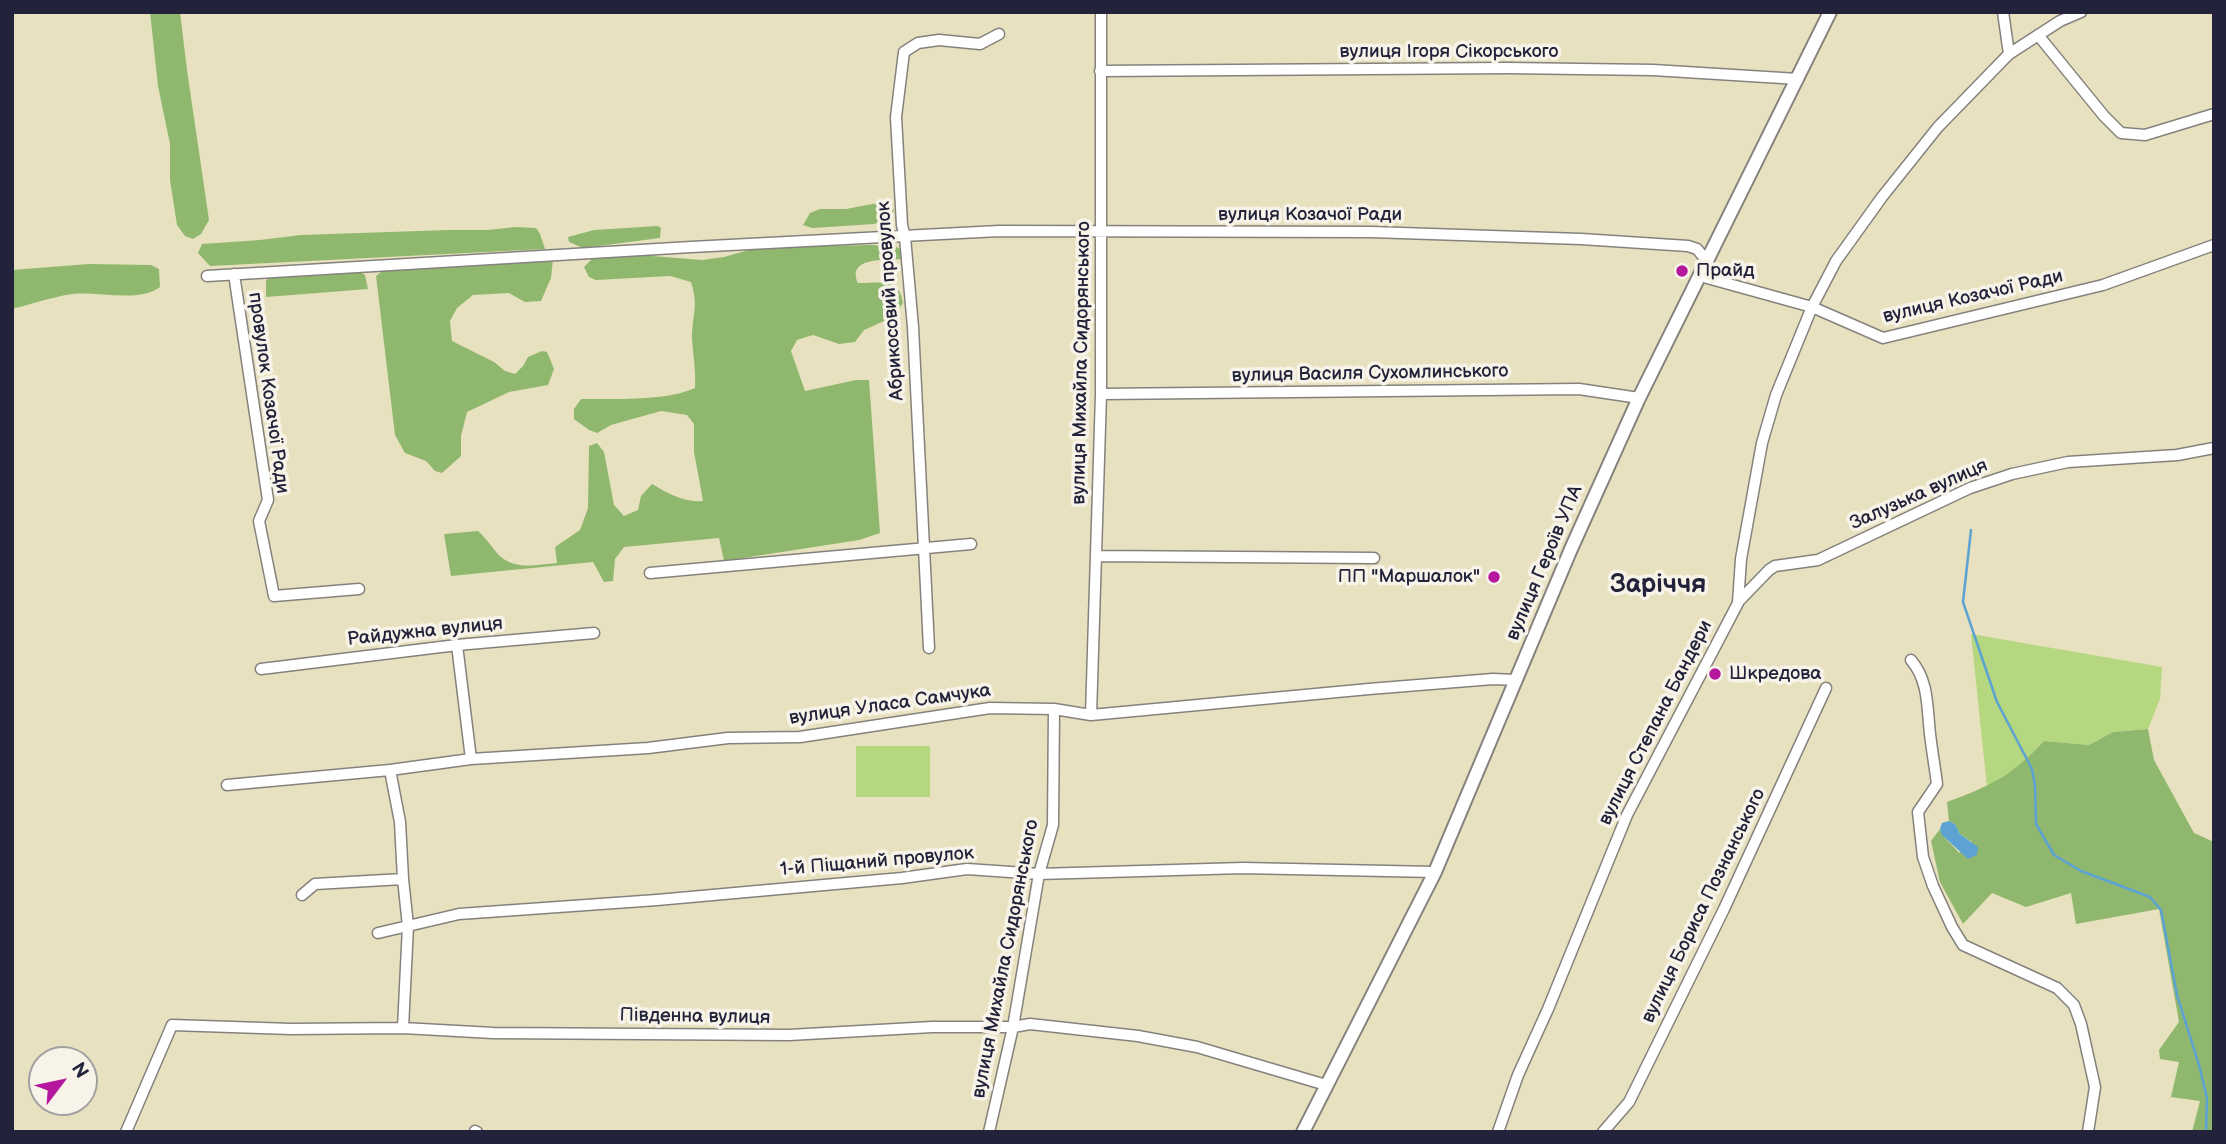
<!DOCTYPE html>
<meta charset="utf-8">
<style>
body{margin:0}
#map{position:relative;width:2226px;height:1144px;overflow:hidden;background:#e8e1bf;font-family:"Balsamiq Sans",sans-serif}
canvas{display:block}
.frame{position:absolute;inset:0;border:14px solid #22223b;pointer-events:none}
.north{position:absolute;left:28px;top:1046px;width:70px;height:70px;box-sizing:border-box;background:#f7f3e8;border:2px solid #a29fa3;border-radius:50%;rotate:58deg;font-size:19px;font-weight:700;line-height:28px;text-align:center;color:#22223b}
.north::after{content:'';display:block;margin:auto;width:24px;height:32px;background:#b5179e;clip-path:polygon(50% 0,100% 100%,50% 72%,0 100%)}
</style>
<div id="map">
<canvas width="2226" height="1144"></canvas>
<div class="frame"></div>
<div class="north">N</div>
</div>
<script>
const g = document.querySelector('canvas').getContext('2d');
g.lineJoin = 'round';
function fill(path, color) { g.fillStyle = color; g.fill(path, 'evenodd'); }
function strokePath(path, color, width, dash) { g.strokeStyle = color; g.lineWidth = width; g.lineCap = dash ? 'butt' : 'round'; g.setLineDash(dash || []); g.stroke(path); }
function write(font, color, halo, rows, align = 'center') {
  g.font = font + ' "Balsamiq Sans",sans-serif'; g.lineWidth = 7; g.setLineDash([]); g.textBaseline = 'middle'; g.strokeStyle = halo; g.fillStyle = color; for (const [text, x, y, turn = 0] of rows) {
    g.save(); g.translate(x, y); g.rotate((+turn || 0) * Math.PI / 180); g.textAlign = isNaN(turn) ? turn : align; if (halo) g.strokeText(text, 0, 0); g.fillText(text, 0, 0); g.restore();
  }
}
fill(new Path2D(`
 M 1971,634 L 2162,667 L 2160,699 L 2148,729 L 2113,732 L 2089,745 L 2044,741 L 2024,763 L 1987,787 Z
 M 856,746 L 930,746 L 930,797 L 856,797 Z`), '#b4d780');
fill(new Path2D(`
 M 150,12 L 180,12 L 187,70 L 209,220 L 201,234 L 193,239 L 185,236 L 177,225 L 170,180 L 170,144 L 158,86 Z
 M 888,201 L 894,210 L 889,219 L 874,224 L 812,228 L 803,225 L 810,213 L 820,209 L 846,209 Z
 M 658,226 L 661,228 L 660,238 L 583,248 L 569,242 L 568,237 L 594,230 Z
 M 515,227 L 536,228 L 540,234 L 545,249 L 210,266 L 198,253 L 202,244 L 260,240 L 301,235 L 448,230 L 488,230 Z
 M 870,245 L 895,246 L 903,251 L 901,259 C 886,260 846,257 858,283 C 878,284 899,275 903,303 L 893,317 L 864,330 L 855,342 L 839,344 L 813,335 L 797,340 L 791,351 L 805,391 L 856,380 L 869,380 L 880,533 L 859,540 L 724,561 L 719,538 L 624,547 L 615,559 L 613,581 L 604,582 L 593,562 L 451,576 L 444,534 L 478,531 C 486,538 491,546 497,553 C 513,571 535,565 557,563 L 555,547 L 580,530 L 588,508 L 589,446 L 597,443 L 604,452 L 614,505 L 624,516 L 638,510 L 641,496 L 652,484 C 667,493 685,503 703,501 L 694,452 L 694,424 L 687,415 L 661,411 L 611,425 L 597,433 L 589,430 L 574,419 L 574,409 L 581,399 C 613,399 667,401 695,388 C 696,370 693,355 692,338 C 692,315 699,307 691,282 L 670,276 L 596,280 L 589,277 L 584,267 L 594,257 L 627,254 L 702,260 L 724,257 L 749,250 L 774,247 Z
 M 553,259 L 551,278 L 541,301 L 525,302 L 509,293 L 473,295 L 457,308 L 450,321 L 452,341 L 494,362 L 505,371 L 515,374 L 523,366 L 528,357 L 542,351 L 547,352 L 554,369 L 548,385 L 509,392 L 467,412 L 461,436 L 461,456 L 442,473 L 435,471 L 426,461 L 405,453 L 395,435 L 376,276 L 382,271 Z
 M 89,264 L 151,265 L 159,269 L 160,287 C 139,303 98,291 72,294 C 52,297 32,304 12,309 L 12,270 Z
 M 360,272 L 365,275 L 368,289 L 266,297 L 266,281 L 269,277 Z
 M 2148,729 L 2154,760 L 2194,833 L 2214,842 L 2214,1132 L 2192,1132 L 2200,1101 L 2171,1097 L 2179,1062 L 2160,1059 L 2159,1050 L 2179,1022 L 2159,909 L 2076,924 L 2071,893 L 2026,907 L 1992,893 L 1963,924 L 1940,882 L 1931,841 L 1940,829 C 1943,838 1953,845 1959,853 L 1972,842 L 1960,834 L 1955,824 L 1949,821 L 1947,802 C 1990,786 2012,776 2044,741 L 2089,745 L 2113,732 Z`), '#8fb86e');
fill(new Path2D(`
 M 1949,821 L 1955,824 L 1960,834 L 1978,847 L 1977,855 L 1968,859 L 1942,835 L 1940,829 L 1942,823 Z`), '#5ca2d2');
strokePath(new Path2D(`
 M 1971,530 L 1963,602 L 1997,702 L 2032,769 L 2035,786 L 2036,824 L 2054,855 L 2081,871 L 2150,897 L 2161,910 L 2177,995 L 2199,1065 L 2207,1098 L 2206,1132`), '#5ca2d2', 2.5);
const minor = new Path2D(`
 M 2003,12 L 2009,54
 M 2038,35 L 2104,116 L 2121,133 L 2145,135 L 2214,114
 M 1100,71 L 1507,68 L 1653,70 L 1798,79
 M 234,274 L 268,500 L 259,521 L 274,596 L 359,589
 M 207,276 L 691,247 L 999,231 L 1371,232 L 1581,239 L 1688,246 L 1697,249 L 1707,261
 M 1700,276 L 1812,307 L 1883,338 L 2103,285 L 2214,245
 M 1101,394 L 1579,389 L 1639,398
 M 1097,556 L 1374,558
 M 650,573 L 971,544
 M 1738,602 L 1769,570 L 1775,566 L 1818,560 L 1970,488 L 2012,474 L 2068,462 L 2177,455 L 2214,448
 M 457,645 L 471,759
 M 929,648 L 913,327 L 905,237 L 902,225 L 896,117 L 904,52 L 918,43 L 939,40 L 980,44 L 999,34
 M 1911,660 C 1929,681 1927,708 1930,734 C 1932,751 1935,768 1937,784 L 1918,812 L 1923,857 L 1933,886 L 1952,927 L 1963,945 L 2057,988 L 2074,1005 L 2081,1024 L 2095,1087 L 2088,1132
 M 261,669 L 457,645 L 594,633
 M 1091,715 L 1101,394 L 1101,12
 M 390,770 L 400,822 L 403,879 L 408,926 L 403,1028
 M 227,785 L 390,770 L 471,759 L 648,748 L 728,738 L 800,737 L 990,708 L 1054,709 L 1091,715 L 1369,689 L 1493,679 L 1516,680
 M 302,895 L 315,884 L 403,879
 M 378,933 L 459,914 L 657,900 L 902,878 L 967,869 L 1039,874 L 1243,868 L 1435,872
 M 475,1131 L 477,1132
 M 126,1132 L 172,1025 L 291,1029 L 403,1028 L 493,1033 L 789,1035 L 932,1027 L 1013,1027 L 1030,1024 L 1138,1036 L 1197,1047 L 1326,1085
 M 989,1132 L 1013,1027 L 1039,874 L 1053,825 L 1054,709
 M 1498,1132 L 1518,1075 L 1548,1009 L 1627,815 L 1738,603 L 1741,559 L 1762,443 L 1776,395 L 1812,307 L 1836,261 L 1882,197 L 1938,127 L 2009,54 L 2060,21 L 2081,12
 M 1603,1132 L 1629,1102 L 1724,909 L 1826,688`);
const tertiary = new Path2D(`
 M 1303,1132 L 1435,872 L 1571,549 L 1639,398 L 1830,12`);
strokePath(minor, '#85827d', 13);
strokePath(tertiary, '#85827d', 16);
strokePath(minor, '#fff', 10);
strokePath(tertiary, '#fff', 12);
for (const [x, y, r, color] of [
 [1682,271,7,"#b5179e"],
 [1494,577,7,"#b5179e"],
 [1715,674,7,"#b5179e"]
]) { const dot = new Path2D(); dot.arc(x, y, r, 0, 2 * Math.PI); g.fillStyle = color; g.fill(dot); strokePath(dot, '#f7f3e8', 2.5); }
write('19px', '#22223b', '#f7f3e8', [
 ["вулиця Ігоря Сікорського",1449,52],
 ["вулиця Козачої Ради",1310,215],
 ["вулиця Козачої Ради",1973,297,-13],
 ["Абрикосовий провулок",891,301,-94],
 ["вулиця Михайла Сидорянського",1082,363,-89],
 ["вулиця Василя Сухомлинського",1370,374,-1],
 ["провулок Козачої Ради",268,393,82],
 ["Залузька вулиця",1919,495,-24],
 ["вулиця Героїв УПА",1545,563,-67],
 ["Райдужна вулиця",425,632,-6],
 ["вулиця Уласа Самчука",890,705,-8],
 ["вулиця Степана Бандери",1656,723,-63],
 ["1-й Піщаний провулок",877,862,-5],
 ["вулиця Бориса Познанського",1704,906,-64],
 ["вулиця Михайла Сидорянського",1006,959,-79],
 ["Південна вулиця",695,1017,1]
]);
write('19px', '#22223b', '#f7f3e8', [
 ["Прайд",1696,271],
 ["ПП \"Маршалок\"",1480,577,"right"],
 ["Шкредова",1729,674]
], 'left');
write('bold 26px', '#22223b', '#f7f3e8', [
 ["Заріччя",1658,585]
]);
</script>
